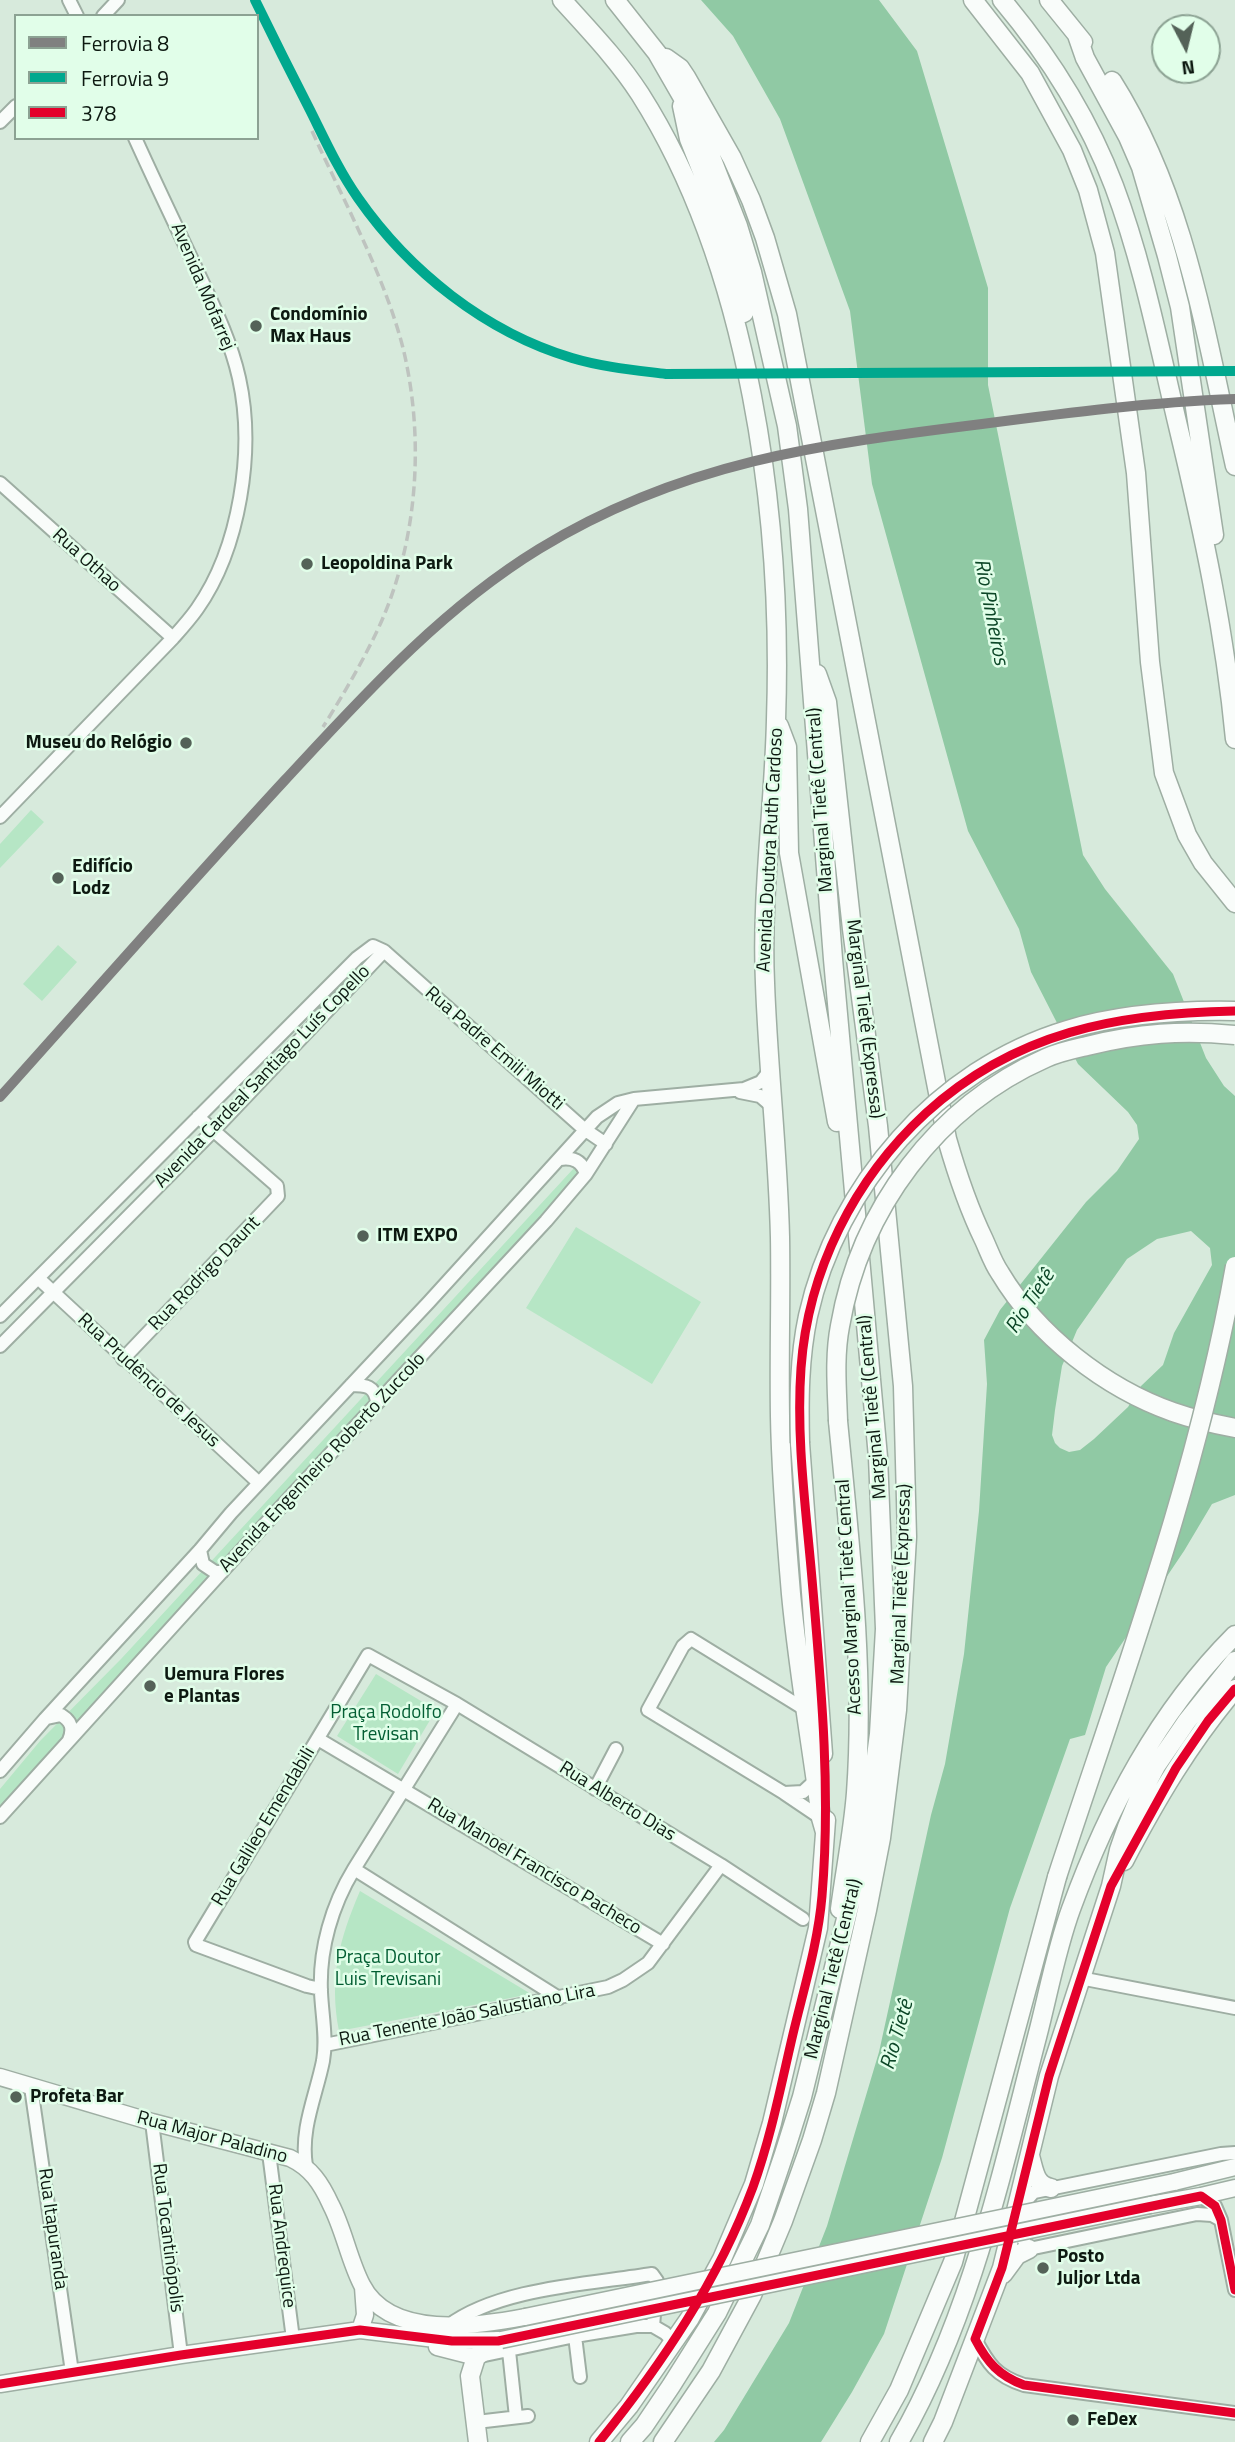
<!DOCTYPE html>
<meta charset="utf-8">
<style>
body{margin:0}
#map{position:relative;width:1235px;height:2442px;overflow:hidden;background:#d7eadc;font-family:"Titillium Web",sans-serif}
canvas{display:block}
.legend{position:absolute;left:14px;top:14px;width:245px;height:126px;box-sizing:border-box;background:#e1fee9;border:2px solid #8ca293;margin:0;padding:9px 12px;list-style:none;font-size:21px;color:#0d1911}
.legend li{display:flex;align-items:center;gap:14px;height:35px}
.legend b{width:35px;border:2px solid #8ca293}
.north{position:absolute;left:1151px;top:14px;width:70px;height:70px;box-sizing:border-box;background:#e1fee9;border:2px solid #8ca293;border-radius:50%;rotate:173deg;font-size:19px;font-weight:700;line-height:28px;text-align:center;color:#0d1911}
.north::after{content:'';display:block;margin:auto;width:24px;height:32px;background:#546258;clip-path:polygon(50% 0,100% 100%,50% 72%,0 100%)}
</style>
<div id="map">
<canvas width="1235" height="2442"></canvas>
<ul class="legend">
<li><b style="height:9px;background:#808080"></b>Ferrovia 8</li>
<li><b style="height:9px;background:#00a88e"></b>Ferrovia 9</li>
<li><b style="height:9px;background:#e4002b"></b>378</li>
</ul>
<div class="north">N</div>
</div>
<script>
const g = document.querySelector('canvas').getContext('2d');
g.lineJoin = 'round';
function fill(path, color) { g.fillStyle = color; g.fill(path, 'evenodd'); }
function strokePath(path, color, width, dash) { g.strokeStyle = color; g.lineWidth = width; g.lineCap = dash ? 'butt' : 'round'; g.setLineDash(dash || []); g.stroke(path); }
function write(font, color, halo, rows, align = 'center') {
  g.font = font + ' "Titillium Web",sans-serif'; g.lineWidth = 5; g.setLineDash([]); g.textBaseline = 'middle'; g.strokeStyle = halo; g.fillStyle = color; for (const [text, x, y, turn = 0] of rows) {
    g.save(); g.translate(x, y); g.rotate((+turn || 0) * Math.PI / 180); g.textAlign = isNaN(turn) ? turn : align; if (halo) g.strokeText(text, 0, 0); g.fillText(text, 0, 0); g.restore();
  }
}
fill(new Path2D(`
 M 31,810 L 44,822 L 0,868 L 0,844 Z
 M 58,945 L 77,962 L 42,1001 L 23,984 Z
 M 574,1168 L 582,1175 L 0,1810 L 0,1789 L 40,1741 L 121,1659 Z
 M 576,1227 L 701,1302 L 652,1384 L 526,1308 Z
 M 376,1674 L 436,1710 L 398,1774 L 337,1736 Z
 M 360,1891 L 531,1994 L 339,2031 C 329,1978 339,1940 360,1891 Z`), '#b6e6c5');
fill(new Path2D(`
 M 701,0 L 879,0 L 917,51 L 988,288 L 988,385 L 1083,855 L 1105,889 L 1173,974 L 1206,1058 L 1224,1086 L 1235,1096 L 1235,1495 L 1212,1504 L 1184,1551 L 1106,1667 L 1085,1735 L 1070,1739 L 1010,1908 L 942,2158 L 884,2334 L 852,2392 L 821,2442 L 714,2442 L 724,2430 L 789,2323 L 827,2226 L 879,2052 L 931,1815 L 945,1764 L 964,1654 L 979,1511 L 987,1384 L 984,1340 L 1000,1310 L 1086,1202 L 1117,1171 L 1139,1139 L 1137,1125 L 1128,1112 L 1078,1064 L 1031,972 L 1019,929 L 968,831 L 872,484 L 850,311 L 780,119 L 733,36 ZM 1191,1231 L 1210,1248 L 1212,1265 L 1174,1333 L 1163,1365 L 1141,1386 L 1128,1407 L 1094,1439 L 1080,1450 L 1069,1452 L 1060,1448 L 1055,1443 L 1052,1435 L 1055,1410 L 1062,1366 L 1077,1330 L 1127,1259 L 1157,1239 Z`), '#90c9a4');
const minor = new Path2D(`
 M 69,0 L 77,16
 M 103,16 L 118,0
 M 0,122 L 16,106
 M 0,483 L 173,638
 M 0,817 L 173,638 C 181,629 190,619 197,609 C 240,548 255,450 239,378 C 230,338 211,301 194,264 C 174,222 154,180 135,138
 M 384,951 L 584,1129 L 606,1144
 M 740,1092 L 760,1096 L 774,1108
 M 560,1159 C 573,1157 582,1161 586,1174
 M 38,1278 L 259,1483
 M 0,1316 L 357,958 L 373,946 L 384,951 L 214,1130 L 0,1346
 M 123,1359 L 278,1196 L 277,1186 L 198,1117
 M 351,1385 C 366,1385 375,1386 377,1402
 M 200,1550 L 203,1564 L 215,1572 L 222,1572
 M 806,1710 L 691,1639 L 683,1646 L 648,1710 L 784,1793 L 821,1818
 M 47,1718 L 61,1715 C 71,1721 74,1728 69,1740
 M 318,1739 L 663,1944
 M 0,1771 L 45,1719 L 200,1550 L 231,1513 L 429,1302 L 597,1117 L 618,1103 L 634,1099 L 744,1089 L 761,1082 L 771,1069
 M 595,1789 L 616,1749
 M 784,1793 L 803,1792 L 816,1780
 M 0,1817 L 267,1522 L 546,1221 L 586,1174 L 634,1099
 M 354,1869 L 559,1998
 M 1080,1978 L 1235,2008
 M 321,1989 L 307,1986 L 196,1945 L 195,1942 L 368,1655 L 457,1704 L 721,1865 L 803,1919
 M 325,2045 L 608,1987 L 623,1980 L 648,1963 L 721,1865
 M 31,2087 L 72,2372
 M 152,2122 L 181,2355
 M 269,2153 L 293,2339
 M 306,2166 C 300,2129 316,2096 323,2061 C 327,2038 322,2015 321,1992 C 319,1949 332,1905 354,1869 L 457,1704
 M 1201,2196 L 1215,2206 L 1221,2220 L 1235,2290
 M 1221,2220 L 1212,2215 L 1197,2214 L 1029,2249 C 1017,2237 1021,2203 1034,2192 L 1221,2154 L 1235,2153
 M 448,2326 C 498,2288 590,2284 652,2274 L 657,2281 L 653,2326
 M 575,2336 L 580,2377
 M 975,2339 C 988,2364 996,2376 1024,2385 L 1235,2413
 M 509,2351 L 516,2417
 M 480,2356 L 575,2336 L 636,2326 L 653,2326 L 665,2333 L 674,2342
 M 485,2421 L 528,2416`);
const major = new Path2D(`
 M 0,2077 L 152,2122 L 290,2158 C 311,2168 321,2183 331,2205 C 344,2230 349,2260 362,2285 C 390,2340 477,2326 525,2317
 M 1174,2182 L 1235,2167
 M 1150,2205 L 1201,2196 L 1235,2188
 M 360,2330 L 365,2315 L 363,2287
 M 437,2347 L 476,2357
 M 0,2384 L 181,2355 L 360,2330 L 452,2341 L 501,2340`);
const highway = new Path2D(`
 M 562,0 C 589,30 618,60 640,94 C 750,267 783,517 776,720 C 774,808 761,895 765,983 C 768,1068 778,1152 780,1237 C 781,1296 779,1356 780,1416 C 781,1475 786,1535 791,1594 C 798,1669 811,1743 821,1818 L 825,1832
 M 615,0 L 657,53 L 695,119 L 713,162 L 738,226 L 752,272 L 787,426 L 798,509 L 833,959 L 878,1457 L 885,1629 L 879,1734 L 864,1846 L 802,2097 L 784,2154 L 760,2225 L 717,2313 L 671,2386 L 644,2426 L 630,2442
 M 973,0 L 1030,73 L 1072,150 L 1088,190 L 1105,253 L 1136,473 L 1150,662 L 1164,773 L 1187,835 L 1203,863 L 1235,903
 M 1002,0 C 1049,56 1088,117 1114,186 C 1143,263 1159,346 1178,426 C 1203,530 1225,633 1235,739
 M 1049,0 L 1083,42
 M 1077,35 L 1085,58 L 1128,137 L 1141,167 L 1167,256 L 1180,307 L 1214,535
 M 666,58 L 680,68 L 686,77 L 732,158 L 751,200 L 765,238 L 787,314 L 947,1139 C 957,1174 968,1207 984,1240 C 989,1251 993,1263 1000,1273 C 1037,1335 1105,1388 1173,1412 C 1193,1419 1214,1424 1235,1428
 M 1112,81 C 1185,196 1206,336 1235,466
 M 682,106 L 689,139 L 725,229 L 744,313
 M 779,726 L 787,747 L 789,853 L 837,1122
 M 838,1421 C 850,1545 865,1669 856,1793 C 853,1832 845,1871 840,1909
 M 800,1443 L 823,1754
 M 1124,1861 C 1156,1800 1190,1742 1235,1689
 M 1030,2156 C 1034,2169 1035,2186 1051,2188
 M 1003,2274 L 1017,2255 L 1029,2249
 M 478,2442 L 470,2376 L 476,2357 L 498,2341
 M 599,2442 L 629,2406 L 690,2318 L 722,2259 L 754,2184 L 772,2123 L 818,1928 L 826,1820
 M 663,2442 L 711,2371 L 752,2295 L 783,2221 L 812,2140 L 826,2093 L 867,1910 L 881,1838 L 897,1710 L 907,1537 L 903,1386 L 878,1126 L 852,929 L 827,702 L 817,674
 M 870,2442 L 899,2390 L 953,2262 L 1057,1877
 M 899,2442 C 971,2317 1001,2175 1037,2037 C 1048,1995 1056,1950 1071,1909 C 1108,1808 1158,1712 1235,1635
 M 933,2442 L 943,2422 L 1002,2268 L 1049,2076 L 1111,1886 L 1119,1850 L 1127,1827 L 1139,1798 L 1156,1766 L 1187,1721 L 1235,1661`);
strokePath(minor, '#9eaea3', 16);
strokePath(major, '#9eaea3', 19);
strokePath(highway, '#9eaea3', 21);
strokePath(minor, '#f9fcfa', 12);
strokePath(major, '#f9fcfa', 16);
strokePath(highway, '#f9fcfa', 18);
strokePath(new Path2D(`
 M 312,131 C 343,200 384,274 403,348 C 425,439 418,543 378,629 C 362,663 343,695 323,727`), '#bec3bf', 3.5, [10, 5]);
const majorBridge = new Path2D(`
 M 525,2317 L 1174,2182
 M 501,2340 L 1150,2205`);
const highwayBridge = new Path2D(`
 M 838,1421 C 837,1389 834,1357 840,1326 C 860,1209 937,1106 1046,1058 C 1059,1052 1074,1049 1087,1046 C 1139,1033 1182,1030 1235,1035
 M 800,1443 C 799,1401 799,1358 808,1316 C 837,1186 937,1069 1067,1030 C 1120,1014 1179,1010 1235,1011
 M 1057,1877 C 1123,1676 1198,1475 1235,1266`);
strokePath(majorBridge, '#9eaea3', 19, []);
strokePath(highwayBridge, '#9eaea3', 21, []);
strokePath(majorBridge, '#f9fcfa', 16);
strokePath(highwayBridge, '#f9fcfa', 18);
strokePath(new Path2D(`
 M 1235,1689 L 1208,1721 L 1176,1768 L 1111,1886 L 1049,2076 L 1002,2268 L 975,2339 C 987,2362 999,2376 1024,2385 L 1235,2413
 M 0,2384 L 181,2355 L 360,2330 L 452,2341 L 498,2341 L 1201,2196 L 1215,2206 L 1221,2220 L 1235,2290
 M 599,2442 C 662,2364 718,2281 753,2187 C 771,2137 781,2085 793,2034 C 804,1988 818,1943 822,1896 C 831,1790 821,1684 812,1579 C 806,1509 796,1438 801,1368 C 808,1271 854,1179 926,1113 C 1015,1032 1118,1013 1235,1011`), '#e4002b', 9);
strokePath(new Path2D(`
 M 0,1097 C 95,991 189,884 285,780 C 363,696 441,609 539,549 C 681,462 821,444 982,424 C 1066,413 1150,402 1235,399`), '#808080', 10);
strokePath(new Path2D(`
 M 255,0 C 273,37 291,73 310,110 C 325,140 339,171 358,198 C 409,271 485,332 572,358 C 602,367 634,370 666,374 L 1235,371`), '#00a88e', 10);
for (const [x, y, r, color] of [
 [256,326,7,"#546258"],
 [307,564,7,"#546258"],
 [186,743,7,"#546258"],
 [58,878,7,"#546258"],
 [363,1236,7,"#546258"],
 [150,1686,7,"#546258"],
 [16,2097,7,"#546258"],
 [1043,2268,7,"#546258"],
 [1073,2420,7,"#546258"]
]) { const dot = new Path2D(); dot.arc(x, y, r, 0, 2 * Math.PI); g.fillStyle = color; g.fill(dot); strokePath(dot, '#e1fee9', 2.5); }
write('19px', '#0d1911', '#e1fee9', [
 ["Avenida Mofarrej",202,287,67],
 ["Rua Othao",86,561,42],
 ["Marginal Tietê (Central)",821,800,-94],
 ["Avenida Doutora Ruth Cardoso",771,850,-87],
 ["Marginal Tietê (Expressa)",864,1019,83],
 ["Rua Padre Emili Miotti",494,1049,41],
 ["Avenida Cardeal Santiago Luís Copello",263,1077,-46],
 ["Rua Rodrigo Daunt",205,1274,-46],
 ["Rua Prudêncio de Jesus",148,1381,43],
 ["Marginal Tietê (Central)",873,1407,-95],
 ["Avenida Engenheiro Roberto Zuccolo",323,1463,-47],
 ["Marginal Tietê (Expressa)",902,1584,-88],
 ["Acesso Marginal Tietê Central",850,1597,-93],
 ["Rua Alberto Dias",617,1802,32],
 ["Rua Galileo Emendabili",264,1827,-59],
 ["Rua Manoel Francisco Pacheco",534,1867,31],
 ["Marginal Tietê (Central)",834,1969,-76],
 ["Rua Tenente João Salustiano Lira",467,2016,-11],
 ["Rua Major Paladino",212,2138,15],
 ["Rua Itapuranda",52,2229,82],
 ["Rua Tocantinópolis",167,2238,83],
 ["Rua Andrequice",281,2246,83]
]);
write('bold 19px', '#0d1911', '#e1fee9', [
 ["Condomínio",270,315],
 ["Max Haus",270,337],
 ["Leopoldina Park",321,564],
 ["Museu do Relógio",172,743,"right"],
 ["Edifício",72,867],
 ["Lodz",72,889],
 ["ITM EXPO",377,1236],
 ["Uemura Flores",164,1675],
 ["e Plantas",164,1697],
 ["Profeta Bar",30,2097],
 ["Posto",1057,2257],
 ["Juljor Ltda",1057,2279],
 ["FeDex",1087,2420]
], 'left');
write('19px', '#035e33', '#e1fee9', [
 ["Praça Rodolfo",386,1713],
 ["Trevisan",386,1735],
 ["Praça Doutor",388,1958],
 ["Luis Trevisani",388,1980]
]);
write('italic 21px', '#0c4627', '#e1fee9', [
 ["Rio Pinheiros",990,612,79],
 ["Rio Tietê",1031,1302,-57],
 ["Rio Tietê",898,2035,-74]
]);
</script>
